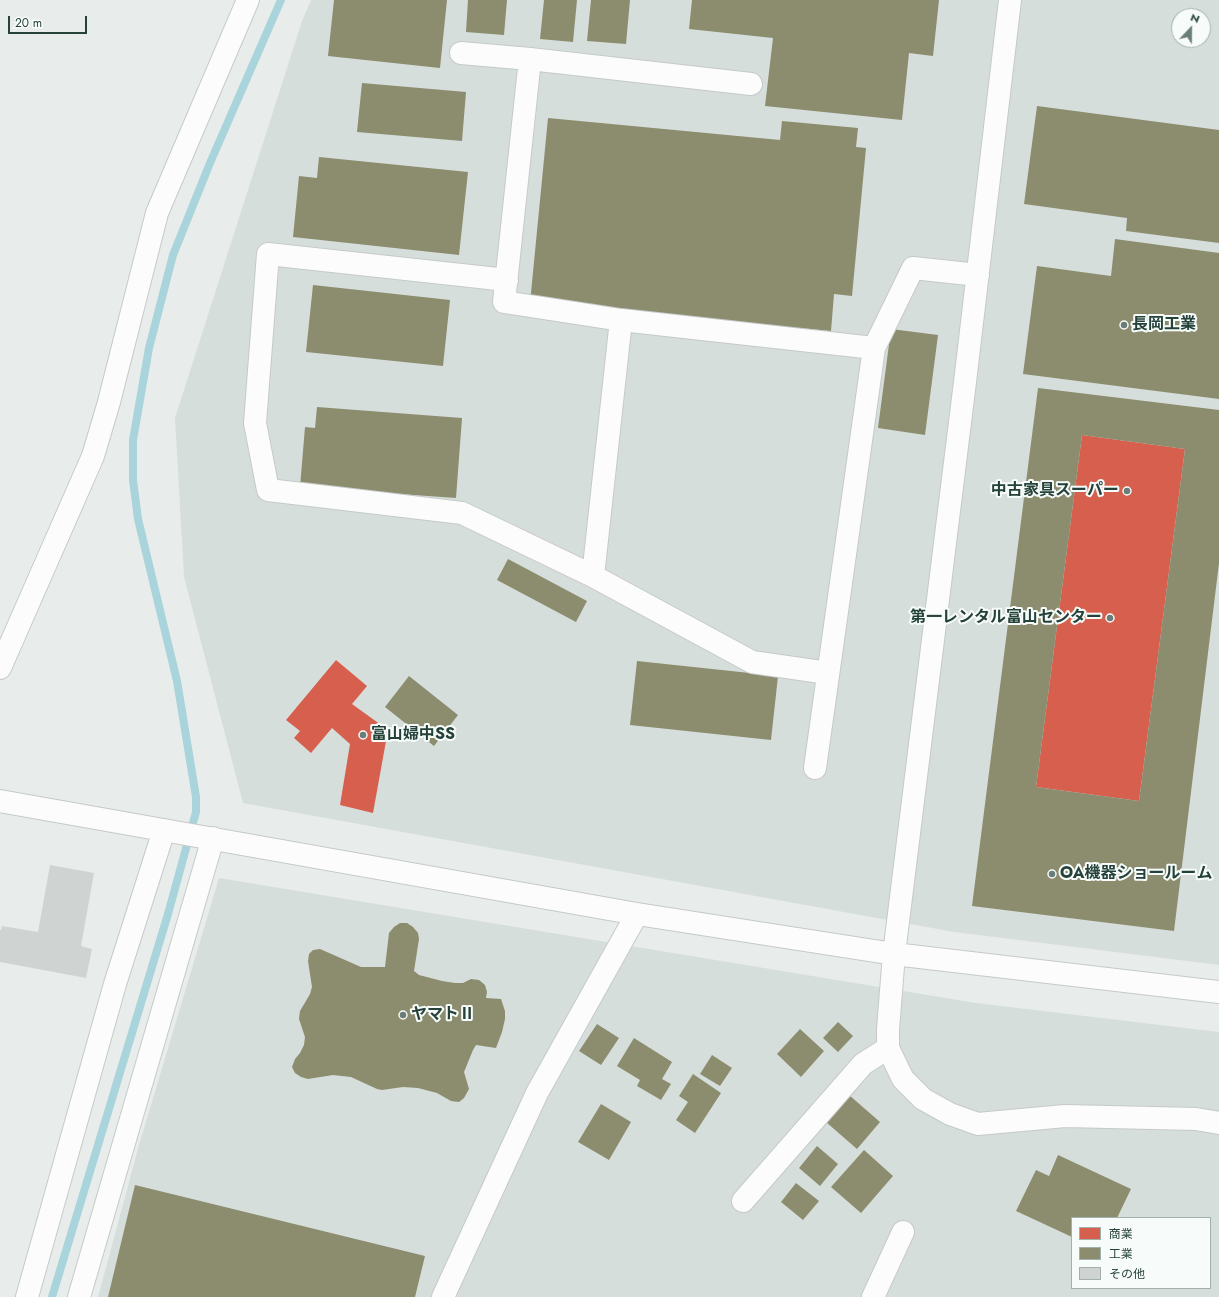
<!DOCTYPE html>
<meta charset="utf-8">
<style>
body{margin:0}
#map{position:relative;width:1219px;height:1297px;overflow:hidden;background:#e8edeb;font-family:Jost,"Noto Sans JP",sans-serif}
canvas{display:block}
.legend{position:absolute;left:1071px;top:1217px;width:140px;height:72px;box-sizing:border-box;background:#f7fbf9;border:1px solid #a3b1ad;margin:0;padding:5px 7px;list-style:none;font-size:12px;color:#24423a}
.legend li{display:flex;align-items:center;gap:8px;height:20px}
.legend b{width:20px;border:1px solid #a3b1ad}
.north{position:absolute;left:1171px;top:8px;width:40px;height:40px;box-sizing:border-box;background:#f7fbf9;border:1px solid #a3b1ad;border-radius:50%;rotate:22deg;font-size:11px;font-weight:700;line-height:16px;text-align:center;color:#24423a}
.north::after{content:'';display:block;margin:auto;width:14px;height:18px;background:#697e78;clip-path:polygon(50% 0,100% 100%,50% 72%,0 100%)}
.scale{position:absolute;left:8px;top:16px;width:79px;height:18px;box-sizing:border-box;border:2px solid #24423a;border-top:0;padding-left:5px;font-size:12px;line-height:14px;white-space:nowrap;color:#24423a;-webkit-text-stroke:3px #f7fbf9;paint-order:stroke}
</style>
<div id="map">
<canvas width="1219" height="1297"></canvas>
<ul class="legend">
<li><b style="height:11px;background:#d6604d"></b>商業</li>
<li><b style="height:11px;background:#8c8c6e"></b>工業</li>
<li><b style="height:11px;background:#cfd4d2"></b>その他</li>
</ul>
<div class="north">N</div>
<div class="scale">20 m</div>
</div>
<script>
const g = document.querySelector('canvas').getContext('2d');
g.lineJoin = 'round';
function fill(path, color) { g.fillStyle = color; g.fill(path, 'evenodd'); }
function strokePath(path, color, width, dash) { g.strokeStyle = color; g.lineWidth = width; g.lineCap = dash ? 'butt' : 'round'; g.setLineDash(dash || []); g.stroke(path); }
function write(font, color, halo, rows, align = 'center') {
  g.font = font + ' Jost,"Noto Sans JP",sans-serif'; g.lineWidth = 4; g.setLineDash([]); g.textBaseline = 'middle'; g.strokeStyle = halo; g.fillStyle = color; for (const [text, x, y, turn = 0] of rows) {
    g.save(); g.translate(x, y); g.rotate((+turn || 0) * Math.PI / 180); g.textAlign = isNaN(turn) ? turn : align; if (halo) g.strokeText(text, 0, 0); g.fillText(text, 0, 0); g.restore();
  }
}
fill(new Path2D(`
 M 311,0 L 1219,0 L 1219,965 L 954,932 L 243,803 L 184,577 L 175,418 L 302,21 ZM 1179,16 L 1203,16 L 1203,40 L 1179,40 Z
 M 219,878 L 976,1003 L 1219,1032 L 1219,1297 L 98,1297 L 139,1145 ZM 1072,1218 L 1210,1218 L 1210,1288 L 1072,1288 Z`), '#d6dedb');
fill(new Path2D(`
 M 1082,435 L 1185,449 L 1139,801 L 1036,787 Z
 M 336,660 L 367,686 L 352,704 L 388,730 L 373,813 L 340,805 L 350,744 L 332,728 L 311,753 L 294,738 L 300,731 L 286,720 Z`), '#d6604d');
fill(new Path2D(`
 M 334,0 L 447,0 L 440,68 L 328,56 Z
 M 468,0 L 507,0 L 504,35 L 466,32 Z
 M 544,0 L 577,0 L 573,42 L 540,39 Z
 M 591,0 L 630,0 L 626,44 L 587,41 Z
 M 692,0 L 939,0 L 933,56 L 909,53 L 902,120 L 765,106 L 773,38 L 689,29 Z
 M 362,83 L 466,92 L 462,141 L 357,132 Z
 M 1037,106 L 1219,130 L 1219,243 L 1126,231 L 1127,218 L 1024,204 Z
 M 548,118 L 780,140 L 782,121 L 858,128 L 856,147 L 866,148 L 852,296 L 834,294 L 831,331 L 530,303 Z
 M 319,157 L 468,172 L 459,255 L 293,237 L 299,176 L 317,178 Z
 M 1115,239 L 1219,253 L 1219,399 L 1023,374 L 1037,266 L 1111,276 Z
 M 313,285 L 450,300 L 443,366 L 306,352 Z
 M 891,329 L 938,335 L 925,435 L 878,428 Z
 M 1038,388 L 1219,410 L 1219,563 L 1174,931 L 972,906 ZM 1082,435 L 1185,449 L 1139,801 L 1036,787 Z
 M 317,407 L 462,418 L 456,498 L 300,487 L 305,427 L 315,428 Z
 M 508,559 L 587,601 L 576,622 L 497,580 Z
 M 637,661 L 778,676 L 771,740 L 630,725 Z
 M 409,676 L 458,715 L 434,746 L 385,707 Z
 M 400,923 L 407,923 L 413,927 L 418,933 L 419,939 L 414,971 L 419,975 L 442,981 L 455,983 L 463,983 L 471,979 L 479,980 L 485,985 L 487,992 L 486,998 L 501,999 L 505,1011 L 505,1019 L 502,1032 L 496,1048 L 476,1045 L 473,1050 L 464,1072 L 469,1089 L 464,1098 L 459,1102 L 451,1101 L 437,1093 L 418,1088 L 403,1087 L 382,1090 L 377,1089 L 351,1077 L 333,1075 L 308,1079 L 301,1077 L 295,1073 L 292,1067 L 295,1059 L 300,1053 L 304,1045 L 305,1037 L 299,1019 L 300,1011 L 310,994 L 312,987 L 308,961 L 309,954 L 313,950 L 320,949 L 361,967 L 385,967 L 389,933 L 394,927 Z
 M 838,1022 L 853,1036 L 838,1052 L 823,1038 Z
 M 597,1024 L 619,1038 L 601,1065 L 579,1051 Z
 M 800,1029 L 824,1051 L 801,1077 L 777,1054 Z
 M 634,1038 L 672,1062 L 662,1079 L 671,1084 L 661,1100 L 637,1086 L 640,1080 L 617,1066 Z
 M 712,1055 L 732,1068 L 720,1086 L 700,1074 Z
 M 693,1074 L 721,1093 L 695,1133 L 676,1120 L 688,1102 L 679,1096 Z
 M 849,1095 L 880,1122 L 857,1149 L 826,1122 Z
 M 601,1104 L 631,1122 L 609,1160 L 578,1142 Z
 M 817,1146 L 838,1164 L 820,1186 L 799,1168 Z
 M 864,1150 L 893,1176 L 861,1213 L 831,1187 Z
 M 1058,1155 L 1131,1189 L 1117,1218 L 1072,1218 L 1072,1237 L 1016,1211 L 1036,1170 L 1049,1176 Z
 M 796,1183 L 819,1201 L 803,1220 L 781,1202 Z
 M 135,1185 L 425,1256 L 415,1297 L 108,1297 Z`), '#8c8c6e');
strokePath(new Path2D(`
 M 52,1297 L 168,914 L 196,812 L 196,797 L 177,681 L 138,519 L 133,480 L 133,440 L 149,348 L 173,255 L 210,163 L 281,0`), '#a9d4db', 8);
fill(new Path2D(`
 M 50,865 L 94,873 L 81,946 L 92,949 L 86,978 L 0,962 L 0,930 L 1,930 L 2,926 L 38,932 Z`), '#cfd4d2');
const minor = new Path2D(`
 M 1010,0 L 965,382 L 894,954 L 888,1029 L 888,1048 L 903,1079 L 923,1099 L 950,1114 L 978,1124 L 1065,1116 L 1196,1119 L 1219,1123
 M 461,53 L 530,59 L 751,84
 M 530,59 L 504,302 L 621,320 L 874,348
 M 507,280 L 268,254 L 255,423 L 268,490 L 462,513 L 593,576 L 752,662 L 828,673
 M 593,576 L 621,320
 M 0,668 L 93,456 L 109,402 L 157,213 L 248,0
 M 815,768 L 874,348 L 913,268 L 978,275
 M 0,801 L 637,914 L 894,954 L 1219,992
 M 743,1201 L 863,1064 L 888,1048
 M 27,1297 L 115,984 L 164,830
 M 79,1297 L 213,838
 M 443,1297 L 537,1093 L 637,914
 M 873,1297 L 903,1232`);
strokePath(minor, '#c5cac8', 24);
strokePath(minor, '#fcfcfc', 22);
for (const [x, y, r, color] of [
 [1124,325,4,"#697e78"],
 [1127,491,4,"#697e78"],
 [1110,618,4,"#697e78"],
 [363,735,4,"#697e78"],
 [1052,874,4,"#697e78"],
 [403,1015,4,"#697e78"]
]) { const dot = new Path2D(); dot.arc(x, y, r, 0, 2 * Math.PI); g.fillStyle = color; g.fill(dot); strokePath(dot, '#f7fbf9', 1.5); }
write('bold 16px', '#24423a', '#f7fbf9', [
 ["長岡工業",1132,325],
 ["中古家具スーパー",1119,491,"right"],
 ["第一レンタル富山センター",1102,618,"right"],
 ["富山婦中SS",371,735],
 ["OA機器ショールーム",1060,874],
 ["ヤマトⅡ",411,1015]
], 'left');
</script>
